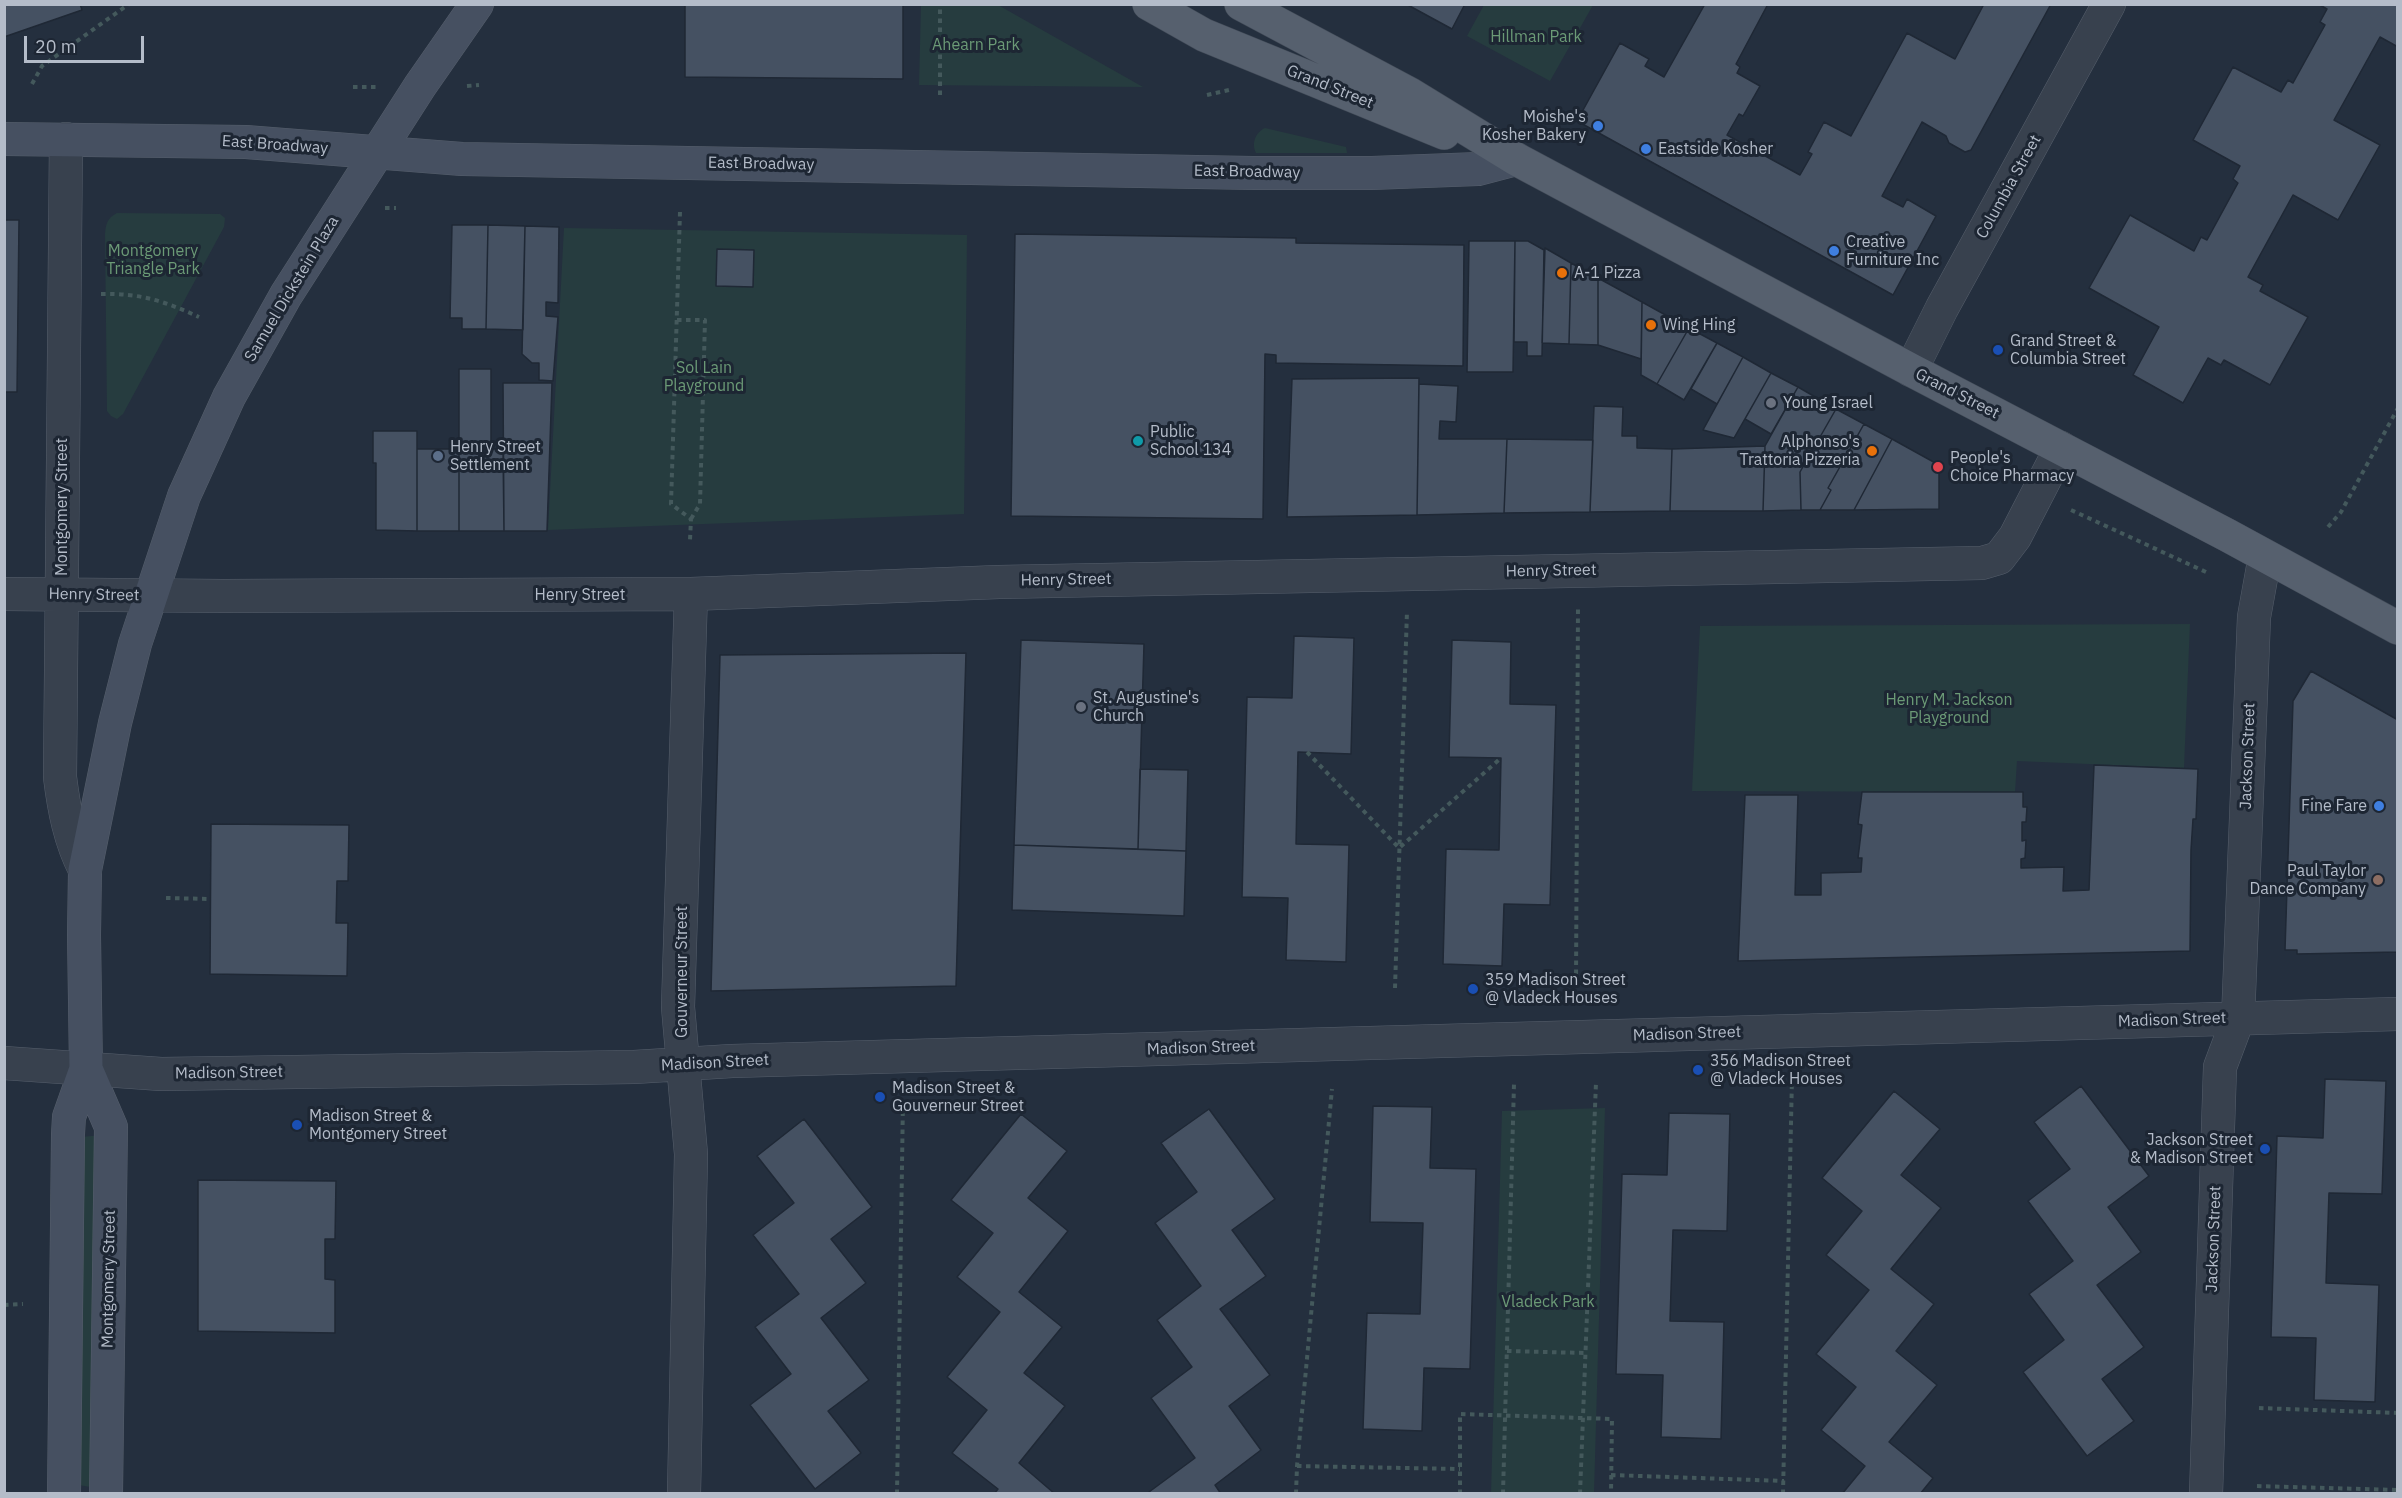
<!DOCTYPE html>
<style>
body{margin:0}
#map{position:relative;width:2402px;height:1498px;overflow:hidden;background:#242f3e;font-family:"IBM Plex Sans",sans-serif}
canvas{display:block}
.frame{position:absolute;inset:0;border:6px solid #b4bcc9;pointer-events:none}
.scale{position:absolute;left:24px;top:36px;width:120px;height:27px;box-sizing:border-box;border:3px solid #b4bcc9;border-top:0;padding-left:8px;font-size:18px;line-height:21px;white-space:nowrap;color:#b4bcc9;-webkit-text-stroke:4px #1d2633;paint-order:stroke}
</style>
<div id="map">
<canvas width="2402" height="1498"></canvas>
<div class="frame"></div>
<div class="scale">20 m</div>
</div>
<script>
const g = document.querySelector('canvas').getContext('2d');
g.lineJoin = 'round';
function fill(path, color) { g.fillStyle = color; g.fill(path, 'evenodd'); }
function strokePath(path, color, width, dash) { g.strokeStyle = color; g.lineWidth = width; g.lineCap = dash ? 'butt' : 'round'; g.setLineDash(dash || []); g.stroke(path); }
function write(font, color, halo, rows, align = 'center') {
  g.font = font + ' "IBM Plex Sans",sans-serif'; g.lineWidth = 6; g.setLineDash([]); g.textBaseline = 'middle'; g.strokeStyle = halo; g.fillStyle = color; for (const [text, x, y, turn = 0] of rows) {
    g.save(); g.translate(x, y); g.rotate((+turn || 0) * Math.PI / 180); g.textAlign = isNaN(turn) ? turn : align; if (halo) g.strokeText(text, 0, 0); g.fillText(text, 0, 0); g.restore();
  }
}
fill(new Path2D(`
 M 998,5 L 1143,87 L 919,85 L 921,5 Z
 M 1484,5 L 1484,4 L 1593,5 L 1550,81 L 1467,36 Z
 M 1265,128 L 1346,147 L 1347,153 L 1256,153 C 1251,143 1256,132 1265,128 Z
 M 117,213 L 220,214 L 225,218 L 224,227 L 123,414 L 117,419 L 111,416 L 107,411 L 105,234 C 106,224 107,218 117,213 Z
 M 564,228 L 967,235 L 964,514 L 548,530 Z
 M 2190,624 L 2184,768 L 2017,761 L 2015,792 L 1692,791 L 1700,626 Z
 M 1605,1108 L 1594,1493 L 1491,1493 L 1502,1111 Z
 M 91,1136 L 95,1136 L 90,1487 L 79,1485 L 82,1137 Z`), '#263c3f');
const building = new Path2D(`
 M 4,4 L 80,4 L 82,10 L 4,37 Z
 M 685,4 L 903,4 L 903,79 L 685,77 Z
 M 1406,4 L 1465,4 L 1452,29 Z
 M 1705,4 L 1768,4 L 1736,64 L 1740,67 L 1737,73 L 1760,86 L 1743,116 L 1739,114 L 1727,135 L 1800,175 L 1812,154 L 1808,152 L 1824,122 L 1851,136 L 1907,33 L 1955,59 L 1984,4 L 2051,4 L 1971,150 L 1965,152 L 1949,143 L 1946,136 L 1922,122 L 1882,196 L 1903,207 L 1907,199 L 1936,216 L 1893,295 L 1577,121 L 1620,43 L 1649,59 L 1645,66 L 1664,77 Z
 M 2318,4 L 2398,4 L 2398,47 L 2380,37 L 2334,120 L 2380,145 L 2338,220 L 2293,195 L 2248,277 L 2263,285 L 2260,291 L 2308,317 L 2270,385 L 2224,360 L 2221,365 L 2208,358 L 2183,403 L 2133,375 L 2159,327 L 2089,288 L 2130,215 L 2194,251 L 2201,237 L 2207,240 L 2238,183 L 2233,179 L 2240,166 L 2193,140 L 2233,67 L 2281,92 L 2288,80 L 2293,83 L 2325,25 L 2320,22 L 2327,9 Z
 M 4,220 L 19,220 L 17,392 L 4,392 Z
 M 452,225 L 488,225 L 486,329 L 462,329 L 462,318 L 450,318 Z
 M 488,225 L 525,226 L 523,330 L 486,329 Z
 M 525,226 L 559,227 L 558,303 L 546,302 L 546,316 L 558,317 L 553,381 L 539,380 L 539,363 L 532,363 L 522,354 Z
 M 1015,234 L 1296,238 L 1296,243 L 1464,245 L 1463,366 L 1276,363 L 1276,355 L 1265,354 L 1263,519 L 1011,516 Z
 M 1469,241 L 1515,241 L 1513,372 L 1467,372 Z
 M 1515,241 L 1528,241 L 1544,250 L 1542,356 L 1527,356 L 1527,342 L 1514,342 Z
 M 1545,248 L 1571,263 L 1569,344 L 1542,343 Z
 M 717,249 L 754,250 L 753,287 L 716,286 Z
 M 1571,263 L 1598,278 L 1598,345 L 1569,344 Z
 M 1598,278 L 1642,302 L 1641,359 L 1598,345 Z
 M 1642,302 L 1689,328 L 1657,384 L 1641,375 Z
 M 1689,328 L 1717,343 L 1684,400 L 1657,384 Z
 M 1717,343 L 1743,357 L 1717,404 L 1691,389 Z
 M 1743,357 L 1771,373 L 1734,438 L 1703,430 Z
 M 459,369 L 491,369 L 491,449 L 459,449 Z
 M 1771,373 L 1798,387 L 1771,434 L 1745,419 Z
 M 1419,378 L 1417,515 L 1287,517 L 1292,379 Z
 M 503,383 L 552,383 L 547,531 L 504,531 Z
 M 1419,384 L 1458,386 L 1456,422 L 1440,421 L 1439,439 L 1507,439 L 1504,513 L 1417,515 Z
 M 1798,387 L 1836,409 L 1800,472 L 1801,510 L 1763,511 L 1765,446 Z
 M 1594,406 L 1623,407 L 1622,436 L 1637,436 L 1637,448 L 1672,449 L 1670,511 L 1590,512 Z
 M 1836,409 L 1864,424 L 1828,488 L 1831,490 L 1820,510 L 1801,510 L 1800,472 Z
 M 1864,424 L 1892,439 L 1854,510 L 1820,510 L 1831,490 L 1828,488 Z
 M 373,431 L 417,431 L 417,531 L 376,530 L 376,463 L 373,463 Z
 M 1507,439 L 1593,440 L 1590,512 L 1504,513 Z
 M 1892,439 L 1939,465 L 1939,509 L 1854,510 Z
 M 1765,446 L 1763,511 L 1670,511 L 1672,449 Z
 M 417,449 L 459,449 L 459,531 L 417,531 Z
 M 459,449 L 503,449 L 504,531 L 459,531 Z
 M 1294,636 L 1354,638 L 1351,754 L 1298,752 L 1296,844 L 1349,845 L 1346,962 L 1286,960 L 1288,898 L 1242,897 L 1247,697 L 1292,698 Z
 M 1021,640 L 1144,644 L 1138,849 L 1014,845 Z
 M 1452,640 L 1511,642 L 1510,704 L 1556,705 L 1550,905 L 1504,904 L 1502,966 L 1443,964 L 1446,849 L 1499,850 L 1501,758 L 1449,757 Z
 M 966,653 L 956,986 L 711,991 L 720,655 Z
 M 2311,671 L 2398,720 L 2398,952 L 2297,954 L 2297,950 L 2285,950 L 2293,701 Z
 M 2094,765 L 2198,769 L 2196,819 L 2193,819 L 2191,850 L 2190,951 L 1738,961 L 1745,795 L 1798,795 L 1795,895 L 1821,895 L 1821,873 L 1861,872 L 1862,858 L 1858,858 L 1862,825 L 1858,824 L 1862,792 L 2023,792 L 2023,807 L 2027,807 L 2026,822 L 2022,822 L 2022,841 L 2026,840 L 2025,858 L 2021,859 L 2021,868 L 2064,867 L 2063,891 L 2089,890 Z
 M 1140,769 L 1188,770 L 1186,851 L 1138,849 Z
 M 211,824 L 349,825 L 348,881 L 337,881 L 336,923 L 348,923 L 347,976 L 210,974 Z
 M 1014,845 L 1186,851 L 1184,916 L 1012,910 Z
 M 2325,1079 L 2386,1081 L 2382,1194 L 2329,1193 L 2326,1283 L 2379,1285 L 2375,1402 L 2314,1400 L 2316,1338 L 2271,1337 L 2277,1136 L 2323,1138 Z
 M 2081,1086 L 2149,1176 L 2108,1207 L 2141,1252 L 2097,1285 L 2144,1347 L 2102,1379 L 2134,1421 L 2087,1456 L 2023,1372 L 2064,1340 L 2029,1294 L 2073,1261 L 2028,1201 L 2070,1169 L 2034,1122 Z
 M 1894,1091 L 1940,1129 L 1901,1175 L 1941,1208 L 1891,1269 L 1934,1304 L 1896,1351 L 1937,1385 L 1889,1442 L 1933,1478 L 1920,1494 L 1842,1494 L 1865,1466 L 1821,1430 L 1856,1387 L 1816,1354 L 1869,1290 L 1826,1255 L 1862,1211 L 1822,1178 Z
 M 1373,1106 L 1432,1107 L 1430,1168 L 1476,1169 L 1470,1369 L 1424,1368 L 1422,1431 L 1363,1429 L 1367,1313 L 1420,1314 L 1423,1223 L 1370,1222 Z
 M 1209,1109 L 1275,1199 L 1232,1230 L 1266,1276 L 1220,1309 L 1270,1375 L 1229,1406 L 1261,1450 L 1215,1485 L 1221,1494 L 1150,1494 L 1149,1492 L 1195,1458 L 1151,1398 L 1192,1367 L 1157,1320 L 1201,1286 L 1155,1223 L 1197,1192 L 1161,1143 Z
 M 1669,1113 L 1730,1114 L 1727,1231 L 1673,1230 L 1670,1321 L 1724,1322 L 1721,1439 L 1661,1437 L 1663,1375 L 1616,1374 L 1622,1174 L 1667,1175 Z
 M 1021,1114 L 1067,1151 L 1028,1198 L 1068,1231 L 1019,1292 L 1062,1327 L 1024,1373 L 1065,1406 L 1019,1463 L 1055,1494 L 994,1494 L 998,1489 L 952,1453 L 987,1410 L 947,1377 L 1000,1312 L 957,1277 L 993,1233 L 951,1200 Z
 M 804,1119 L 872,1207 L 831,1239 L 866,1283 L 821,1318 L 869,1380 L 828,1411 L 861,1453 L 815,1489 L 750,1405 L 791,1374 L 755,1327 L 799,1294 L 753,1235 L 794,1203 L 757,1156 Z
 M 198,1180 L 336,1181 L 335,1239 L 325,1239 L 325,1279 L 335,1280 L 335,1333 L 198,1331 Z`);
fill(building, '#455162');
strokePath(building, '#1f2835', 1.5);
const street = new Path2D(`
 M 66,139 L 60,777 C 64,810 70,841 85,870
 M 1911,370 L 1942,308 L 2109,4
 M 4,594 L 223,596 L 691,594 L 999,582 L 1982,563 L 1999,558 L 2015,537 L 2061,448
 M 4,1063 L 161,1074 L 634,1067 L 732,1061 L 2398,1014
 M 684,1494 L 691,1154 L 678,1007 L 691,594
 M 2206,1494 L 2220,1067 L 2238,1019 L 2254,617 L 2265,556`);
const secondary = new Path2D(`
 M 4,139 L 246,142 L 462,159 L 1253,173 L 1372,173 L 1478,169 L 1516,159
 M 64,1494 L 68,1134 L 69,1117 L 86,1069
 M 106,1494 L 111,1127 L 86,1069 L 84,935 L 85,870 L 115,723 L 135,644 L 184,496 L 229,397 L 286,295 L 420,86 L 477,4`);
const primary = new Path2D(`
 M 1149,4 L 1204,35 L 1444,133
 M 1241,4 L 1410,94 L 1516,159 L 1911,370 L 2227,535 L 2398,628`);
strokePath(street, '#565f6c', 34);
strokePath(secondary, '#565f6c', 34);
strokePath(primary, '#414a57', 34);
strokePath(new Path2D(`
 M 32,84 L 42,66 L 129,4
 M 467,86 L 479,85
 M 353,87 L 376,87
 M 940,95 L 940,4
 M 1207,95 L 1233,89
 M 385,208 L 396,208
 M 680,212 L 671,504 L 691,519 L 690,540
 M 101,294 C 140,293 164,301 199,317
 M 677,320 L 705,320 L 700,504 L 691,519
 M 2071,510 L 2206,572
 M 2328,527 L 2341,512 L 2398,408
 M 1307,752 L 1399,848 L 1501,758
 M 166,898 L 211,899
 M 1576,983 L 1578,607
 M 1395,988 L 1407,611
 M 4,1305 L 23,1304
 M 1507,1351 L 1585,1353
 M 2259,1408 L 2398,1413
 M 1297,1466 L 1460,1469
 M 1611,1475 L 1784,1481
 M 2257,1486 L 2398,1490
 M 897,1494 L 903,1100
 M 1296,1494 L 1297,1466 L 1332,1089
 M 1460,1494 L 1460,1414 L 1612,1419 L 1611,1494
 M 1503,1494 L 1514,1084
 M 1580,1494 L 1596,1082
 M 1783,1494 L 1792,1077`), '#44595c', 4, [4.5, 4.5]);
strokePath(street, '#38414e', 33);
strokePath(secondary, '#465061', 33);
strokePath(primary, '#56606e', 33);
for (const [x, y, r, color] of [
 [1598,126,6,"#3f7fe0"],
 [1646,149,6,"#3f7fe0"],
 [1834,251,6,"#3f7fe0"],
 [1562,273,6,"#e8710a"],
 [1651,325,6,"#e8710a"],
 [1998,350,6,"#1a4fb4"],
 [1771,403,6,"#6b7280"],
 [1138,441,6,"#0f9aa8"],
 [1872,451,6,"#e8710a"],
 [438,456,6,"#5c6f8a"],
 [1938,467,6,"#e0444e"],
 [1081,707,6,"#6b7280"],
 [2379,806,6,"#3f7fe0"],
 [2378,880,6,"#8d6e63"],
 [1473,989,6,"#1a4fb4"],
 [1698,1070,6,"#1a4fb4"],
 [880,1097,6,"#1a4fb4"],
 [297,1125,6,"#1a4fb4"],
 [2265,1149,6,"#1a4fb4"]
]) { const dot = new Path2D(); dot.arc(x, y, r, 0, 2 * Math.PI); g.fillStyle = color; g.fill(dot); strokePath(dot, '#1d2633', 2); }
write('16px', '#6b9a76', '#1d2633', [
 ["Hillman Park",1536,37],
 ["Ahearn Park",976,45],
 ["Montgomery",153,251],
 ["Triangle Park",153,269],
 ["Sol Lain",704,368],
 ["Playground",704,386],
 ["Henry M. Jackson",1949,700],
 ["Playground",1949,718],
 ["Vladeck Park",1548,1302]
]);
write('16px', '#b4bcc9', '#1d2633', [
 ["Grand Street",1330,87,22],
 ["East Broadway",275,145,4],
 ["East Broadway",761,164,1],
 ["East Broadway",1247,172,1],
 ["Columbia Street",2009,187,-61],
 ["Samuel Dickstein Plaza",292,289,-59],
 ["Grand Street",1957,394,27],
 ["Montgomery Street",62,507,-90],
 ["Henry Street",1551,571,-1],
 ["Henry Street",1066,580,-1],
 ["Henry Street",94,595,1],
 ["Henry Street",580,595],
 ["Jackson Street",2248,756,-88],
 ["Gouverneur Street",682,972,-90],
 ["Madison Street",2172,1020,-2],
 ["Madison Street",1687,1034,-2],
 ["Madison Street",1201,1048,-2],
 ["Madison Street",715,1063,-3],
 ["Madison Street",229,1073,-1],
 ["Jackson Street",2214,1239,-88],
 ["Montgomery Street",109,1279,-89]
]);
write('16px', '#b4bcc9', '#1d2633', [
 ["Moishe's",1586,117,"right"],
 ["Kosher Bakery",1586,135,"right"],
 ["Eastside Kosher",1658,149],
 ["Creative",1846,242],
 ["Furniture Inc",1846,260],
 ["A-1 Pizza",1574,273],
 ["Wing Hing",1663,325],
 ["Grand Street &",2010,341],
 ["Columbia Street",2010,359],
 ["Young Israel",1783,403],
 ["Public",1150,432],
 ["School 134",1150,450],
 ["Alphonso's",1860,442,"right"],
 ["Trattoria Pizzeria",1860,460,"right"],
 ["Henry Street",450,447],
 ["Settlement",450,465],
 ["People's",1950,458],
 ["Choice Pharmacy",1950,476],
 ["St. Augustine's",1093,698],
 ["Church",1093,716],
 ["Fine Fare",2367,806,"right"],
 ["Paul Taylor",2366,871,"right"],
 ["Dance Company",2366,889,"right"],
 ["359 Madison Street",1485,980],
 ["@ Vladeck Houses",1485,998],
 ["356 Madison Street",1710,1061],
 ["@ Vladeck Houses",1710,1079],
 ["Madison Street &",892,1088],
 ["Gouverneur Street",892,1106],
 ["Madison Street &",309,1116],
 ["Montgomery Street",309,1134],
 ["Jackson Street",2253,1140,"right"],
 ["& Madison Street",2253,1158,"right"]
], 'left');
</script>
